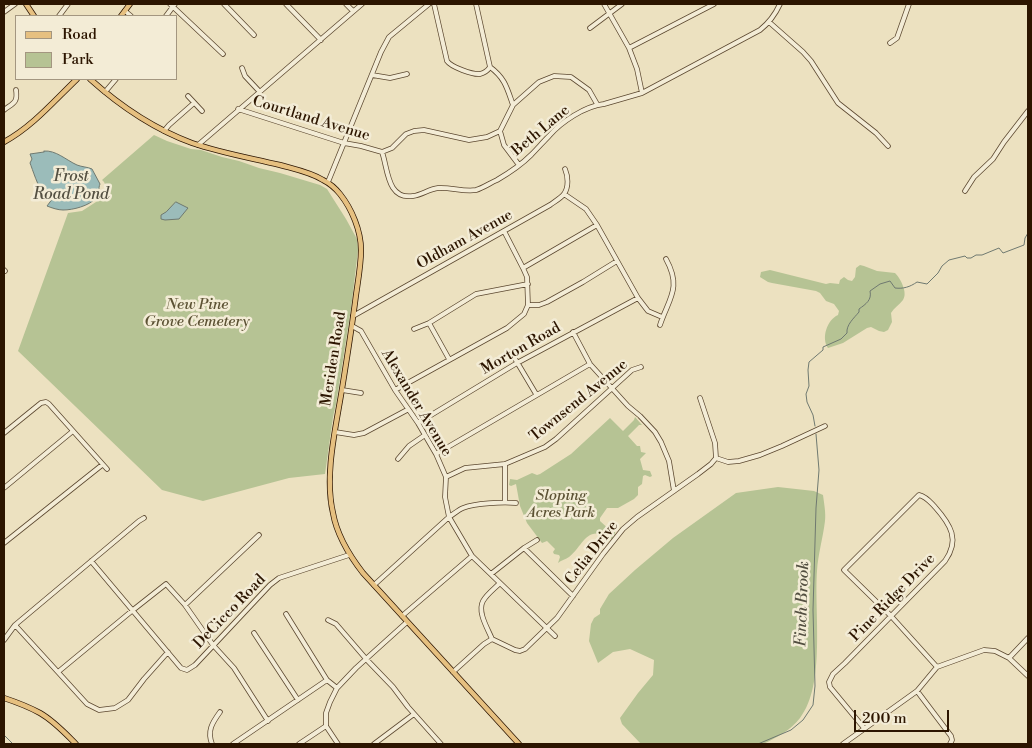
<!DOCTYPE html>
<style>
body{margin:0}
#map{position:relative;width:1032px;height:748px;overflow:hidden;background:#ece1c0;font-family:"Libre Bodoni",serif}
canvas{display:block}
.frame{position:absolute;inset:0;border:5px solid #2c1500;pointer-events:none}
.legend{position:absolute;left:15px;top:15px;width:162px;height:65px;box-sizing:border-box;background:#f3ecd6;border:1px solid #a39680;margin:0;padding:6px 9px;list-style:none;font-size:15px;color:#2c1500}
.legend li{display:flex;align-items:center;gap:10px;height:25px}
.legend b{width:25px;border:1px solid #a39680}
.scale{position:absolute;left:854px;top:710px;width:95px;height:22px;box-sizing:border-box;border:2px solid #2c1500;border-top:0;padding-left:6px;font-size:15px;line-height:18px;white-space:nowrap;color:#2c1500;-webkit-text-stroke:4px #f3ecd6;paint-order:stroke}
</style>
<div id="map">
<canvas width="1032" height="748"></canvas>
<div class="frame"></div>
<ul class="legend">
<li><b style="height:6px;background:#e6c080"></b>Road</li>
<li><b style="height:14px;background:#b6c394"></b>Park</li>
</ul>
<div class="scale">200 m</div>
</div>
<script>
const g = document.querySelector('canvas').getContext('2d');
g.lineJoin = 'round';
function fill(path, color) { g.fillStyle = color; g.fill(path, 'evenodd'); }
function strokePath(path, color, width, dash) { g.strokeStyle = color; g.lineWidth = width; g.lineCap = dash ? 'butt' : 'round'; g.setLineDash(dash || []); g.stroke(path); }
function write(font, color, halo, rows, align = 'center') {
  g.font = font + ' "Libre Bodoni",serif'; g.lineWidth = 5; g.setLineDash([]); g.textBaseline = 'middle'; g.strokeStyle = halo; g.fillStyle = color; for (const [text, x, y, turn = 0] of rows) {
    g.save(); g.translate(x, y); g.rotate((+turn || 0) * Math.PI / 180); g.textAlign = isNaN(turn) ? turn : align; if (halo) g.strokeText(text, 0, 0); g.fillText(text, 0, 0); g.restore();
  }
}
fill(new Path2D(`
 M 154,135 L 167,141 L 191,149 L 201,150 L 222,157 L 239,161 L 259,168 L 280,173 L 320,185 L 327,189 L 346,219 L 357,239 L 358,250 L 351,309 L 336,404 L 333,417 L 325,474 L 289,478 L 203,501 L 162,490 L 18,351 L 68,213 L 82,211 L 96,202 L 105,193 C 106,188 106,183 102,180 Z
 M 860,265 L 864,266 L 877,271 L 895,273 C 901,279 908,293 903,300 C 899,305 894,308 891,313 L 892,322 L 888,330 L 884,332 L 879,331 L 871,327 L 867,328 L 843,343 L 828,348 C 821,338 827,320 838,315 L 839,311 L 834,304 L 826,301 L 820,293 L 816,291 L 772,283 L 768,282 L 760,277 L 761,272 L 770,270 L 826,284 L 830,283 L 839,284 L 840,280 L 844,277 L 848,280 L 852,281 L 855,277 L 856,268 Z
 M 635,417 L 642,425 L 639,425 L 628,436 L 637,446 L 640,446 L 641,452 L 646,453 L 640,459 L 643,470 L 650,471 L 652,476 L 650,477 L 645,475 L 643,476 L 642,484 L 638,487 L 638,495 L 634,499 L 618,508 L 607,508 L 600,518 L 600,521 L 612,532 L 615,532 L 615,536 L 612,539 L 610,539 L 608,542 L 607,537 C 586,525 582,548 569,557 C 565,560 561,560 558,563 L 560,557 L 559,555 L 554,554 L 553,552 L 555,549 L 547,541 L 542,543 L 527,523 L 520,506 L 516,484 L 511,486 L 509,485 L 510,479 L 517,480 L 532,473 L 537,475 L 540,474 L 571,454 L 610,418 L 623,431 L 634,420 Z
 M 778,487 L 814,491 L 823,495 C 824,503 826,513 825,521 C 823,538 818,554 817,571 C 814,611 826,685 800,718 C 791,730 776,738 763,744 L 641,744 L 622,724 L 620,718 L 638,693 L 653,675 L 654,660 L 630,649 L 613,652 L 598,663 L 589,641 L 591,624 L 594,618 L 600,614 L 600,609 L 609,594 L 635,570 L 673,538 L 736,493 Z`), '#b6c394');
const water = new Path2D(`
 M 44,151 C 56,150 66,160 77,165 C 82,167 88,167 92,169 L 100,184 C 98,188 100,194 96,198 C 89,206 73,210 63,210 C 58,210 52,208 47,206 L 53,198 L 51,194 C 48,193 45,194 43,192 C 39,190 32,168 30,163 L 32,159 L 30,154 L 44,152 Z
 M 176,202 L 188,208 L 179,219 L 165,220 L 161,219 L 161,215 L 166,212 Z`);
fill(water, '#9bbcba');
strokePath(water, '#6f7970', 1);
strokePath(new Path2D(`
 M 815,426 L 813,415 L 807,402 L 806,394 L 809,386 L 808,370 L 809,362 L 823,350 L 823,347 L 841,339 L 847,333 C 846,325 854,318 859,312 L 859,309 C 866,304 872,300 870,291 L 880,284 L 890,281 L 895,288 C 903,289 910,287 917,282 L 927,284 L 938,273 L 942,266 L 949,260 L 965,256 L 967,258 L 971,258 L 976,255 L 982,255 L 999,248 L 1003,253 L 1024,245 L 1025,238 L 1028,233
 M 4,735 L 13,744
 M 758,744 L 791,730 L 803,720 L 813,705 L 815,686 L 813,610 L 816,508 L 819,470 L 816,434`), '#6f7970', 1);
const minor = new Path2D(`
 M 170,4 L 223,54
 M 224,4 L 254,35
 M 286,4 L 321,40
 M 346,4 L 353,11
 M 434,4 L 447,61 C 451,67 473,75 480,74 C 485,73 488,70 490,67
 M 476,4 L 490,67 C 505,78 507,88 513,105
 M 604,4 L 629,48 L 637,69 L 642,93
 M 125,11 L 131,16
 M 4,12 L 15,4
 M 59,16 L 68,4
 M 166,16 L 175,4
 M 769,22 L 803,52 L 811,61 L 838,103 L 876,133 L 888,146
 M 590,28 L 622,4
 M 890,43 L 897,38 L 909,4
 M 629,48 L 714,4
 M 242,68 L 245,76 L 259,91
 M 372,75 L 390,78 L 407,74
 M 105,92 L 116,79
 M 188,96 L 202,111
 M 238,109 L 344,143 L 361,146 L 382,152 L 392,148 L 406,134 L 414,131 L 424,130 L 469,140 L 487,137 L 500,131 L 513,105 L 539,82 L 554,76 L 571,77 L 589,90 L 597,104
 M 4,110 C 13,103 18,103 16,90
 M 164,131 L 169,125 L 194,103
 M 500,131 L 504,145 L 519,165
 M 198,145 L 362,4
 M 382,152 C 388,169 387,200 413,196 C 422,195 429,189 438,188 C 451,187 463,192 476,190 C 483,188 490,183 497,180 C 509,173 521,165 531,155 C 537,149 543,142 549,136 C 561,122 585,106 604,104 L 642,93 L 760,30 C 770,22 775,15 780,4
 M 328,182 L 381,52 L 389,37 L 429,4
 M 965,191 L 974,177 L 993,159 L 1004,142 L 1028,111
 M 564,194 L 586,209 L 597,225 L 638,298 L 648,311 L 662,317
 M 523,268 L 597,225
 M 4,270 L 5,271
 M 528,305 L 539,305 L 547,302 L 583,282 L 617,261
 M 353,316 L 550,205 C 554,202 561,198 564,194 C 569,187 568,176 565,169
 M 429,323 L 449,359
 M 660,325 C 669,298 682,288 666,259
 M 352,326 L 361,331 L 395,390 L 418,423 L 436,454 L 446,477 L 445,497 L 449,517 L 472,556 L 555,636
 M 414,329 L 429,323 L 476,294 L 528,284
 M 573,332 L 590,364 L 628,406 L 640,416 L 655,432 L 661,442 L 669,461 L 674,491
 M 511,352 L 536,394
 M 342,390 L 361,393
 M 395,390 L 507,328 L 524,314 L 528,305 L 527,277 L 523,268 L 504,231
 M 418,423 L 517,363 L 638,298
 M 335,432 L 354,435 L 364,433 L 407,410
 M 4,433 L 41,403 L 46,402 L 49,404 L 107,469
 M 436,454 L 590,364
 M 716,458 L 728,462 L 739,461 L 760,455 L 782,446 L 825,426
 M 398,459 L 409,446 L 425,435
 M 505,464 L 505,502
 M 446,477 L 465,468 L 505,464 L 545,447 L 556,439 L 632,370 L 641,367
 M 4,488 L 73,431
 M 4,543 L 102,465
 M 524,548 L 573,596
 M 91,561 L 181,668 L 187,670 L 195,665 L 270,585 L 279,578 L 349,555
 M 491,574 L 524,548 L 537,540
 M 500,583 C 494,589 487,594 483,601 C 477,612 488,629 492,639 L 515,650 L 520,651 L 525,649 L 557,618 L 603,554 L 623,529 L 637,517 L 698,474 L 711,464 L 716,458 L 715,443 L 700,398
 M 374,585 L 449,517 C 454,514 458,510 463,508 C 475,503 503,502 516,503
 M 185,605 L 259,535
 M 286,614 L 327,680 L 337,688
 M 402,616 L 472,556
 M 328,620 L 336,624 L 367,660 L 393,687 L 408,707 L 441,744
 M 15,625 L 87,704 L 99,710 L 115,708 L 128,700 L 144,679 L 168,652
 M 254,633 L 298,700
 M 4,640 L 15,625 L 139,521 L 144,518
 M 1009,658 L 1028,638
 M 58,672 L 133,610 L 166,584 L 185,605 L 213,645 L 234,668 L 268,721
 M 453,672 L 484,644 L 492,639
 M 917,691 L 951,736 L 952,740 L 950,744
 M 326,726 L 338,744
 M 864,728 L 830,687 L 829,682 L 833,674 L 845,663 L 945,561 C 960,540 951,525 935,507 C 930,502 927,497 919,495 L 844,570 L 891,616 L 937,667
 M 212,744 C 207,731 212,723 220,712
 M 233,744 L 327,680
 M 299,744 L 326,726 L 326,713 L 330,702 L 337,688 L 356,668 L 407,622
 M 374,744 L 414,714
 M 843,744 L 917,691 L 937,667 L 984,650 L 995,651 L 1009,658 L 1028,676`);
const major = new Path2D(`
 M 26,4 L 34,16
 M 121,16 L 130,4
 M 90,79 C 120,106 154,129 192,143 C 221,153 251,158 280,165 C 294,169 310,172 323,180 C 329,183 336,189 340,194 C 352,209 361,231 361,250 C 361,265 358,281 356,295 C 352,327 347,358 342,389 C 336,427 324,475 333,513 C 337,536 349,555 363,573 L 519,744
 M 4,142 C 32,127 54,101 77,79
 M 4,698 C 16,702 29,707 40,713 C 54,721 65,733 76,744`);
strokePath(minor, '#5c4830', 5.5);
strokePath(major, '#2c1500', 6);
strokePath(minor, '#f3ecd6', 4);
strokePath(major, '#e6c080', 4.5);
write('15px', '#2c1500', '#f3ecd6', [
 ["Courtland Avenue",311,119,17],
 ["Beth Lane",541,131,-40],
 ["Oldham Avenue",465,240,-29],
 ["Morton Road",521,349,-30],
 ["Meriden Road",334,359,-81],
 ["Townsend Avenue",579,401,-39],
 ["Alexander Avenue",416,403,59],
 ["Celia Drive",592,553,-52],
 ["Pine Ridge Drive",893,598,-46],
 ["DeCicco Road",230,612,-46]
]);
write('italic 15px', '#5c5234', '#f3ecd6', [
 ["New Pine",197,305],
 ["Grove Cemetery",197,322],
 ["Sloping",561,496],
 ["Acres Park",561,513]
]);
write('italic 16px', '#534f41', '#f3ecd6', [
 ["Frost",71,177],
 ["Road Pond",71,195],
 ["Finch Brook",803,604,-88]
]);
</script>
